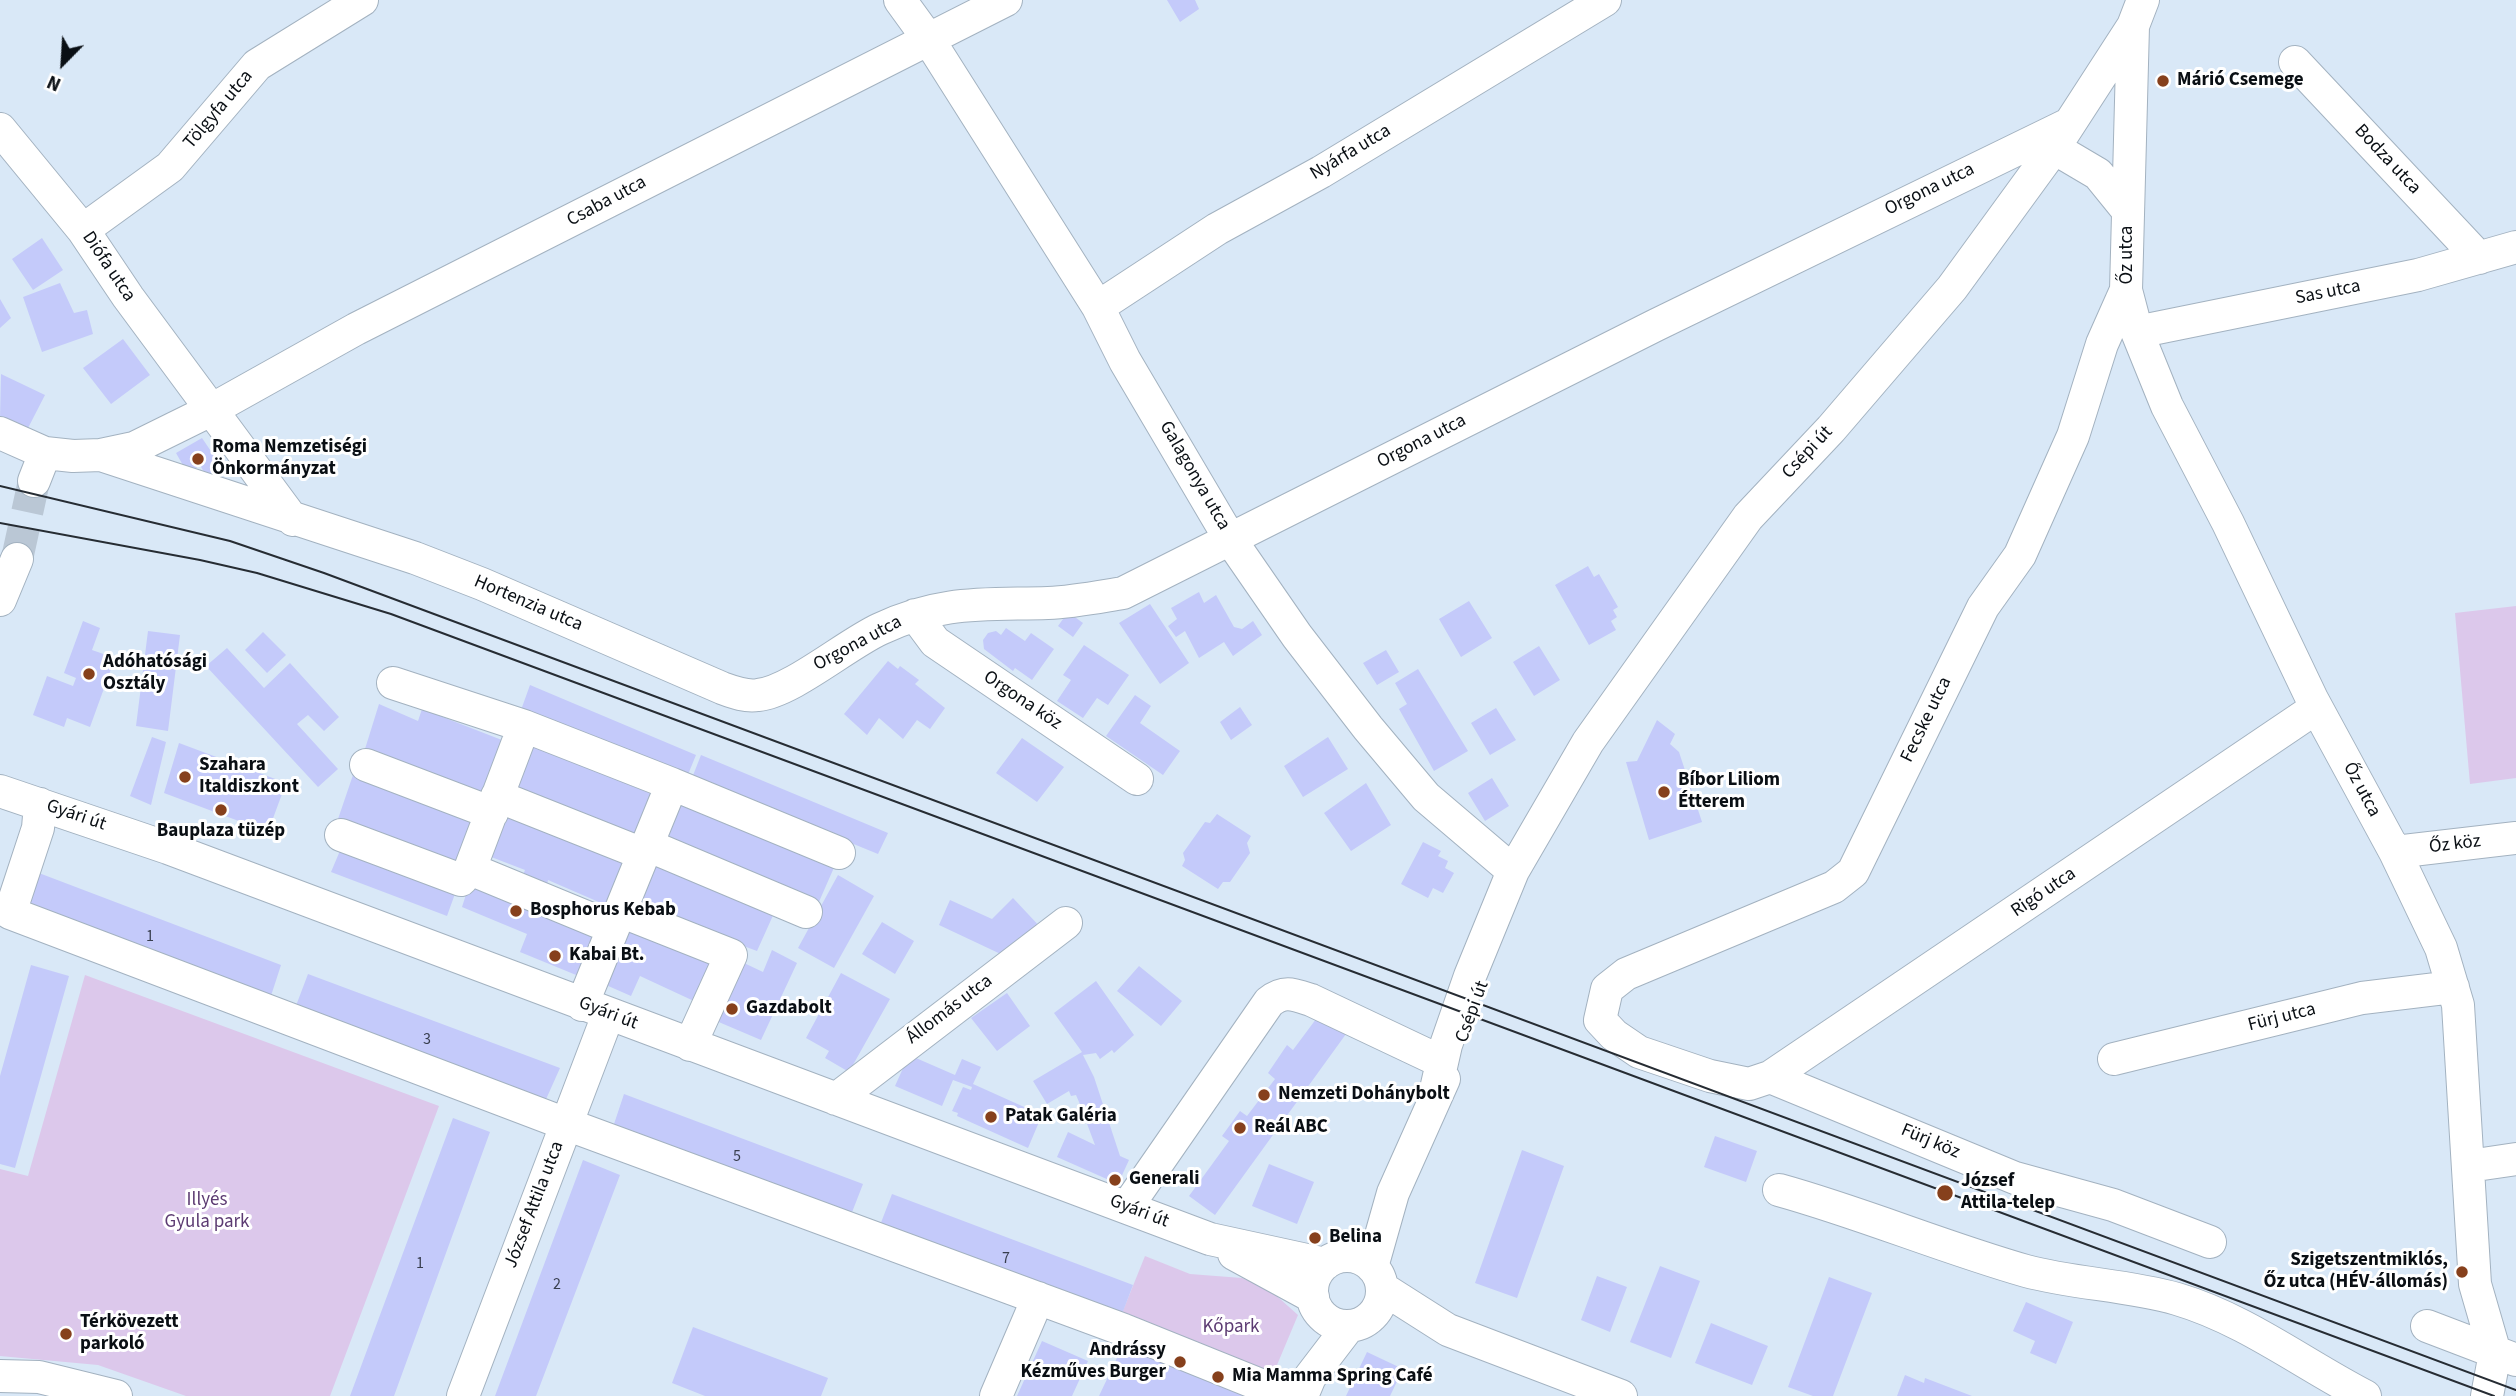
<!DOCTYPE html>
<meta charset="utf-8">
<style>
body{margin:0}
#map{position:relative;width:2516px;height:1396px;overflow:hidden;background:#d9e8f7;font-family:"Source Sans 3",sans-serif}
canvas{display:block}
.north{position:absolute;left:28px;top:28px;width:70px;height:70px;-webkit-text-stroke:5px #fff;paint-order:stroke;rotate:204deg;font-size:19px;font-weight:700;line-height:28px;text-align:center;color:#0a0f14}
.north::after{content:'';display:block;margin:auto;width:24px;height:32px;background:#0a0f14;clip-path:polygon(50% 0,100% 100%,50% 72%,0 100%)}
</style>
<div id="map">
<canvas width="2516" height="1396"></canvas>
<div class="north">N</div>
</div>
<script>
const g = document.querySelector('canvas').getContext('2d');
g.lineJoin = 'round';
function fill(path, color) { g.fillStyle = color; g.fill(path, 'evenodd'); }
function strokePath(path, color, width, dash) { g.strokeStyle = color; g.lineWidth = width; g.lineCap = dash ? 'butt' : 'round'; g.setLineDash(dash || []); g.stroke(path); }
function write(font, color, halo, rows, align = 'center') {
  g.font = font + ' "Source Sans 3",sans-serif'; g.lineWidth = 6; g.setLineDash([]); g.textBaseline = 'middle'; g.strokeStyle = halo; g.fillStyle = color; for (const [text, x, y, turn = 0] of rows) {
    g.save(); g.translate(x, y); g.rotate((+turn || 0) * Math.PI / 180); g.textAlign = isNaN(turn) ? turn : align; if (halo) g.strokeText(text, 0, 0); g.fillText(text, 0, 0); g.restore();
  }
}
fill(new Path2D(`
 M 2516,606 L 2516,778 L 2470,784 L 2455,613 Z
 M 85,975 L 439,1106 L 330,1396 L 186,1396 L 98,1365 L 0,1356 L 0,1169 L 28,1176 Z
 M 1145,1256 L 1190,1274 L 1242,1278 L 1270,1290 L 1298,1315 L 1264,1396 L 1114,1333 Z`), '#dcc8eb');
fill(new Path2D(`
 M 1167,0 L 1195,0 L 1199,9 L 1180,22 Z
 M 42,238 L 63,270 L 33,290 L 12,259 Z
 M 60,283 L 74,313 L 87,310 L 93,334 L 42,352 L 23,297 Z
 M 0,299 L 11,318 L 0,328 Z
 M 123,339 L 150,375 L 111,404 L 83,368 Z
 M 1,374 L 45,395 L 27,430 L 0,419 Z
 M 202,438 L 225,472 L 209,481 L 200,465 L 188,474 L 176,453 Z
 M 1588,566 L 1594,577 L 1599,574 L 1618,607 L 1613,610 L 1617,617 L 1611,621 L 1616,630 L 1589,645 L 1555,585 Z
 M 1199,592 L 1204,603 L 1216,595 L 1234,627 L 1242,629 L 1253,621 L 1262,635 L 1233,656 L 1224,642 L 1199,658 L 1185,631 L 1176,637 L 1168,626 L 1177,619 L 1171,608 Z
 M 1469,601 L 1492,638 L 1461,657 L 1439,619 Z
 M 1150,604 L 1189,663 L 1160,684 L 1119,623 Z
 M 1068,612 L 1083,623 L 1073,637 L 1058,626 Z
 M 83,621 L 100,628 L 92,650 L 115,658 L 90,727 L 67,718 L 64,727 L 33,715 L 47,676 L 73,686 L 76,678 L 64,673 Z
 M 1006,628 L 1025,641 L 1031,633 L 1054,649 L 1032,680 L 1015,668 L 1013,671 L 984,649 L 983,640 L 988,633 L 996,631 L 1001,635 Z
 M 148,631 L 180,635 L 168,731 L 136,726 Z
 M 263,632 L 286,655 L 267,673 L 245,650 Z
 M 1084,645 L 1129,675 L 1108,705 L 1097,698 L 1083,718 L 1057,701 L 1071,680 L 1063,675 Z
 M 1539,646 L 1560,680 L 1534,696 L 1513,662 Z
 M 227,648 L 264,688 L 290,663 L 339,717 L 324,731 L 308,715 L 297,724 L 338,769 L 318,787 L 206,666 Z
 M 1386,650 L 1399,672 L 1377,685 L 1363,663 Z
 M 888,661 L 898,669 L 900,666 L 919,680 L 915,684 L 945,708 L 930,729 L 917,720 L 903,739 L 879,718 L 867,735 L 844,714 Z
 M 1418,669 L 1468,751 L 1434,771 L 1399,709 L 1407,704 L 1395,683 Z
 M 530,685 L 696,755 L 687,777 L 521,710 Z
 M 1135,695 L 1151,706 L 1140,723 L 1180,751 L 1163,775 L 1106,736 Z
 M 379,704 L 418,721 L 422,709 L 507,742 L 485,797 L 365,749 Z
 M 1240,707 L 1252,725 L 1231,740 L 1220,722 Z
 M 1496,708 L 1516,740 L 1490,755 L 1471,723 Z
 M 1657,720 L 1675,734 L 1670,744 L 1679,752 L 1702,822 L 1649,840 L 1626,762 L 1637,761 Z
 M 152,737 L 166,742 L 151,805 L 130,796 Z
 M 1328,737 L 1348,769 L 1303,797 L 1284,766 Z
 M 1022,738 L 1064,767 L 1037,802 L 996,773 Z
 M 179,743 L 286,783 L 268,832 L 164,793 Z
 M 529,743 L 654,795 L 636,838 L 513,786 Z
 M 701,755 L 888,833 L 878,854 L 692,778 Z
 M 353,775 L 477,822 L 459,866 L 338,819 Z
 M 1492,778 L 1509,806 L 1485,821 L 1468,793 Z
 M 1366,783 L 1391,825 L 1351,851 L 1324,813 Z
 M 680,798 L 836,863 L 818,904 L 665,841 Z
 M 503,810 L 626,861 L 608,906 L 548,880 L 547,885 L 523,875 L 525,870 L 486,855 Z
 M 1217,814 L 1251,836 L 1247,843 L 1250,853 L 1230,882 L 1223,882 L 1218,889 L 1182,866 L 1185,860 L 1183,853 L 1205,822 L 1210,823 Z
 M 1423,842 L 1441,851 L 1438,856 L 1448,861 L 1445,868 L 1454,873 L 1443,893 L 1433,888 L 1428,898 L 1401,884 Z
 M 342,846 L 456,891 L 447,916 L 331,872 Z
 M 658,860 L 775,911 L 757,951 L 639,907 Z
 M 31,870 L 281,965 L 269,1002 L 17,908 Z
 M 838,875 L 874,896 L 834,968 L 798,948 Z
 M 470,882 L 597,935 L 581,977 L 520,952 L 527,934 L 462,907 Z
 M 1013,898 L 1043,930 L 1007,957 L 939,925 L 950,900 L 992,919 Z
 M 882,922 L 914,941 L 895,974 L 862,954 Z
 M 623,923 L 714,960 L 696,1002 L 640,976 L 631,996 L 606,985 Z
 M 772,950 L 797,963 L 761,1040 L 714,1020 L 744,963 L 763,972 Z
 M 31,965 L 69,976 L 15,1168 L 0,1164 L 0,1076 Z
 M 1139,966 L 1182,1001 L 1161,1026 L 1117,991 Z
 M 841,973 L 890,999 L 849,1072 L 825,1058 L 829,1051 L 806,1038 Z
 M 308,974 L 560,1068 L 543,1106 L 294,1011 Z
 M 1096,981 L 1134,1035 L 1114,1053 L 1112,1050 L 1100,1059 L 1096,1053 L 1083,1055 L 1094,1077 L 1120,1156 L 1129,1160 L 1118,1184 L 1057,1157 L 1068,1132 L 1095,1145 L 1086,1121 L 1079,1124 L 1073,1112 L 1082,1109 L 1076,1095 L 1071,1096 L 1069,1091 L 1047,1104 L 1033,1081 L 1082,1052 L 1054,1013 Z
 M 1007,993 L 1030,1026 L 997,1051 L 971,1018 Z
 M 1319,1015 L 1346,1034 L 1215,1215 L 1189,1196 L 1229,1141 L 1222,1136 L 1240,1111 L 1247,1116 L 1275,1079 L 1268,1073 L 1287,1045 L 1293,1050 Z
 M 909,1055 L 955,1075 L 962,1059 L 981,1067 L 973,1084 L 1042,1115 L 1028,1148 L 957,1116 L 958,1113 L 952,1111 L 963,1087 L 971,1090 L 972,1087 L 953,1080 L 942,1106 L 895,1086 Z
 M 624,1094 L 863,1184 L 849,1220 L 612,1130 Z
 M 453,1118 L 490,1132 L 394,1396 L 350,1396 Z
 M 1715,1136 L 1757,1151 L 1746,1182 L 1704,1167 Z
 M 1522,1150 L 1564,1166 L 1517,1298 L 1475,1283 Z
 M 583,1160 L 620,1175 L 536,1396 L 495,1396 Z
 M 1269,1164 L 1314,1182 L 1297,1224 L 1252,1206 Z
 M 892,1194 L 1133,1285 L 1119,1322 L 877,1233 Z
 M 1660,1266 L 1700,1281 L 1671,1358 L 1630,1342 Z
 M 1597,1276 L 1627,1287 L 1610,1332 L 1581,1320 Z
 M 1829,1277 L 1872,1293 L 1833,1396 L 1813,1396 L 1788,1387 Z
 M 2026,1302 L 2073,1322 L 2056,1364 L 2030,1353 L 2035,1341 L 2013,1331 Z
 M 1711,1323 L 1768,1346 L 1752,1385 L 1695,1363 Z
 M 693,1327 L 828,1378 L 821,1396 L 705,1396 L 672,1383 Z
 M 1042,1341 L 1088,1361 L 1072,1396 L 1017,1396 Z
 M 1124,1343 L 1252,1396 L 1099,1396 Z
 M 1367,1352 L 1403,1369 L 1390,1396 L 1346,1396 Z
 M 1905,1375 L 1924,1383 L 1925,1378 L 1972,1396 L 1897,1396 Z`), '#c4cafa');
strokePath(new Path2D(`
 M 17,559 L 34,481`), '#bac7d5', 32, [32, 16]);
const minor = new Path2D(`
 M 900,0 L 929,40 L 1098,307 L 1125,361 L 1230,539 L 1297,636 L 1368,728 L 1426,797 L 1513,871
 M 2133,26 L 2126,290 L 2137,332 L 2167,406 L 2228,523 L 2312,699 L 2395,852 L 2441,948 L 2458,1005 L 2475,1284 L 2495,1353 L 2487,1396
 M 2295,62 L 2479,258
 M 0,129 L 83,230 L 128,297 L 293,520
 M 2054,148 L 2098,174 L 2128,211
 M 83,230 L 170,167 L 257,65 L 362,0
 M 2126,290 L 2102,344 L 2073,436 L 2020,555 L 1983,607 L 1853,872 L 1834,887 L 1626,974 L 1607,989 L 1600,1020 L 1614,1035 L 1639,1052 L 1710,1076 L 1749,1084 L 1770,1077 L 2316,708
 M 1098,307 L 1217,229 L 1321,172 L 1605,0
 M 2137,332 L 2418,275 L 2516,247
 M 0,433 L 45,453 L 73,456 L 101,455 L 134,448 L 211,410 L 356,329 L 1006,0
 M 101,455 L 415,558 L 482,584 L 722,688 C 733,692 745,697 758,695 C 791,692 847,644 880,629 C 941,600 984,605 1048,603 C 1073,602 1098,597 1123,593 L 1656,325 L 2069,124
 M 34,481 L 45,453
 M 0,600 L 17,559
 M 915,615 L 935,642 L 1137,779
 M 393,683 L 524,726 L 672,784
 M 524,726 L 470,869 L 613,928
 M 366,765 L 492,813
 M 0,791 L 168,848 L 1210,1239 L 1325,1264
 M 497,796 L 643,854
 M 40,804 L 38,828 L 10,913 L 566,1124 L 1124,1330 L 1288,1396
 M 341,835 L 461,880 L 470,869
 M 647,845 L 806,912
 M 2395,852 L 2516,838
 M 620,911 L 731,955 L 690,1045
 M 582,1005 L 672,784 L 839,853
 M 2114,1059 L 2362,998 L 2453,987
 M 1770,1077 L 2015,1178 L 2113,1205 L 2210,1242
 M 1434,1098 L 1446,1045 L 1470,976 L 1513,871 L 1588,742 L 1748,517 L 1831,429 L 1952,288 L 2054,148 L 2133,26 L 2143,0
 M 836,1099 L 1066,923
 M 2469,1166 L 2516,1159
 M 1779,1190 C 1862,1213 1942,1247 2026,1271 C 2075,1284 2128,1285 2177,1299 C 2245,1319 2303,1364 2365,1396
 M 1127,1207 L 1269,1002 C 1284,990 1293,994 1311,1000 L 1442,1062
 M 1234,1254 L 1313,1297
 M1312 1291a35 35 0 1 1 70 0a35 35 0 1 1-70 0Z
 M 1372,1267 L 1393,1193 L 1444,1079
 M 1382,1288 L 1448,1330 L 1621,1396
 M 2427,1326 L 2516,1360
 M 0,1376 L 39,1377 L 116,1396
 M 463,1396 L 608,1015
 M 996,1396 L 1038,1298
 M 1302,1396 L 1310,1377 L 1349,1326`);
strokePath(minor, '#a3b2c0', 34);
strokePath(minor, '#fff', 32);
strokePath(new Path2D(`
 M 0,486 L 230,541 L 324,573 L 2516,1390
 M 0,523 L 200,560 L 257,573 L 391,614 L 2494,1396`), '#262c33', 2);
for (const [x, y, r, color] of [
 [2163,81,7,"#86401c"],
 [198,459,7,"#86401c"],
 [89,674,7,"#86401c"],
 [185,777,7,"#86401c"],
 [1664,792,7,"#86401c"],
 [221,810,7,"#86401c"],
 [516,911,7,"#86401c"],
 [555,956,7,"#86401c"],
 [732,1009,7,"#86401c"],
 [1264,1095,7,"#86401c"],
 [991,1117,7,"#86401c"],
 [1240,1128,7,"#86401c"],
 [1115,1180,7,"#86401c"],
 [1945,1193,9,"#86401c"],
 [1315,1238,7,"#86401c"],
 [2462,1272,7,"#86401c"],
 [66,1334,7,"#86401c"],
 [1180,1362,7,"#86401c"],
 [1218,1377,7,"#86401c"]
]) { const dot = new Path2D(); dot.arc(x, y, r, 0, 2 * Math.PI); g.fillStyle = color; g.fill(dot); strokePath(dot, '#fff', 2.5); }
write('16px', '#383e4e', null, [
 ["1",150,937],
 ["3",427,1040],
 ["5",737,1157],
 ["7",1006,1259],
 ["1",420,1264],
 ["2",557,1285]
]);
write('bold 19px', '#0a0f14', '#fff', [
 ["Márió Csemege",2177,81],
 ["Roma Nemzetiségi",212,448],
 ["Önkormányzat",212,470],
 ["Adóhatósági",103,663],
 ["Osztály",103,685],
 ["Szahara",199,766],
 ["Italdiszkont",199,788],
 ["Bíbor Liliom",1678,781],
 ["Étterem",1678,803],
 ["Bauplaza tüzép",221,832,"center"],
 ["Bosphorus Kebab",530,911],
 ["Kabai Bt.",569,956],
 ["Gazdabolt",746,1009],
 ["Nemzeti Dohánybolt",1278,1095],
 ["Patak Galéria",1005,1117],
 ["Reál ABC",1254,1128],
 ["Generali",1129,1180],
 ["József",1961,1182],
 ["Attila-telep",1961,1204],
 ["Belina",1329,1238],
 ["Szigetszentmiklós,",2448,1261,"right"],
 ["Őz utca (HÉV-állomás)",2448,1283,"right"],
 ["Térkövezett",80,1323],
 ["parkoló",80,1345],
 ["Andrássy",1166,1351,"right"],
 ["Kézműves Burger",1166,1373,"right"],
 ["Mia Mamma Spring Café",1232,1377]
], 'left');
write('19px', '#0a0f14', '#fff', [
 ["Tölgyfa utca",219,110,-50],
 ["Nyárfa utca",1351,153,-31],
 ["Bodza utca",2387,160,47],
 ["Orgona utca",1930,190,-26],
 ["Csaba utca",607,202,-28],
 ["Őz utca",2128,255,-90],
 ["Diófa utca",108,267,56],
 ["Sas utca",2328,293,-11],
 ["Orgona utca",1422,442,-27],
 ["Csépi út",1808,453,-47],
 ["Galagonya utca",1194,476,60],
 ["Hortenzia utca",528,604,23],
 ["Orgona utca",858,644,-28],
 ["Orgona köz",1022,701,34],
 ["Fecske utca",1927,720,-64],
 ["Őz utca",2361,790,62],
 ["Gyári út",76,816,19],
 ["Őz köz",2455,845,-7],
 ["Rigó utca",2044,893,-34],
 ["Állomás utca",950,1010,-37],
 ["Csépi út",1473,1012,-70],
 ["Gyári út",608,1014,21],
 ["Fürj utca",2282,1018,-14],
 ["Fürj köz",1930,1142,23],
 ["József Attila utca",535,1205,-69],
 ["Gyári út",1139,1212,21]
]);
write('19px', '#5c3b72', '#fff', [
 ["Illyés",207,1201],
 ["Gyula park",207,1223],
 ["Kőpark",1231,1328]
]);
</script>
